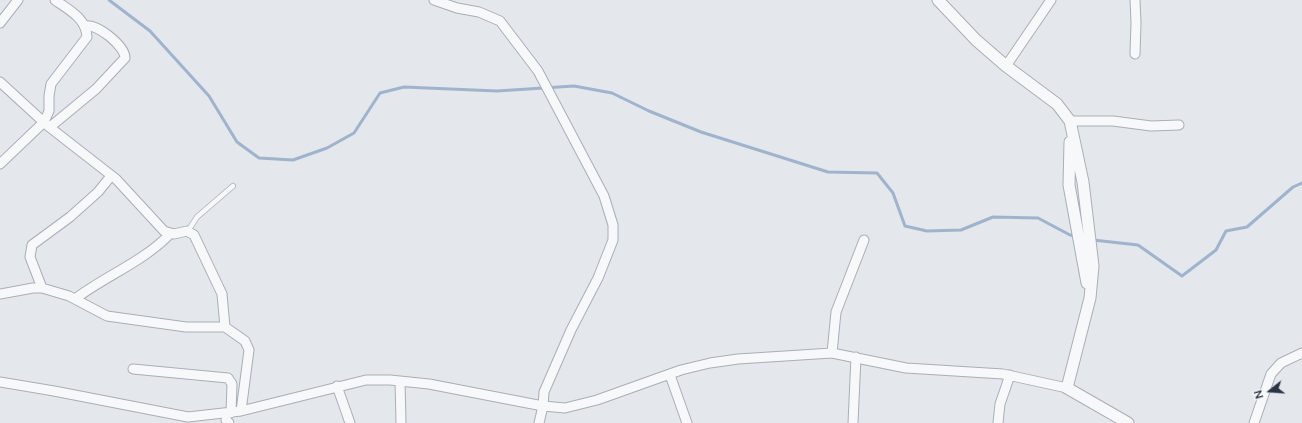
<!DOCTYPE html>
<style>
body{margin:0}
#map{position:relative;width:1302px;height:423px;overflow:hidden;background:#e4e7ec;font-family:Lato,sans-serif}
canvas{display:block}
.north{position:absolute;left:1250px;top:371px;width:40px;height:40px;-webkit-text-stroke:3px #f4f6f9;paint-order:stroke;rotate:253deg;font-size:11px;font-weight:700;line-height:16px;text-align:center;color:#2b3445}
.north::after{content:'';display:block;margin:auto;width:14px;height:18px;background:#2b3445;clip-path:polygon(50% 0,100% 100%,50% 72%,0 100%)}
</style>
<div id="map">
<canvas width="1302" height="423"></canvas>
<div class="north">N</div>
</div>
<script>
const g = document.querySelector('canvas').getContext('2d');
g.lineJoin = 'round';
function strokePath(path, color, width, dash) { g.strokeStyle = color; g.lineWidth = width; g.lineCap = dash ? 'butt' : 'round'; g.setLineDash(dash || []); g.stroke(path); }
strokePath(new Path2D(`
 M 109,0 L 150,31 L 209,96 L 237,142 L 259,158 L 293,160 L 327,148 L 354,133 L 380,93 L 404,87 L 497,91 L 574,86 L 612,93 L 649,111 L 701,132 L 828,172 L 877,173 L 893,193 L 905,226 L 927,231 L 961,230 L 993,217 L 1038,218 L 1070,235 L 1075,236
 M 1093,240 L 1138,245 L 1182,276 L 1216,250 L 1226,231 L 1247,227 L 1293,187 L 1302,183`), '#9fb4cc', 3);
const service = new Path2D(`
 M 188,231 L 197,217 L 233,186`);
const minor = new Path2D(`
 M 434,0 L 457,8 L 479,12 L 500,21 L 538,71 L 604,196 L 613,225 L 613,240 L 598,278 L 571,330 L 544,392 L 543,406 L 539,423
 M 0,23 L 18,0
 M 1135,54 L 1136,23 L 1135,0
 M 1006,66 L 1051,0
 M 0,82 L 48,126 L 116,179 L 164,231 L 174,234 L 187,231 L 194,235 L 222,294 L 225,327 L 245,341 L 249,350 L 241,411
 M 1070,121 L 1113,121 L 1151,126 L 1179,125
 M 50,127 L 96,89 L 125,58 C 125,46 97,23 85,26
 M 0,164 L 44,122 L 49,111 L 49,96 L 51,84 L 87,37 C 86,18 69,10 55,0
 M 42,288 L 30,257 L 32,245 L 70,217 L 98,192 L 111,176
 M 0,294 L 33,288 L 42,288 L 69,296 L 107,316 L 186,327 L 225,327
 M 75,299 C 105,276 143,262 170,234
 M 832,353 L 836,312 L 864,240
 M 133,369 L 228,378 L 232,384 L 231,413
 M 670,375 L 687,423
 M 400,381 L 401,423
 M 0,382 L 54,391 L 188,417 L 241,411 L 366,380 L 390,380 L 429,384 L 543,406 L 565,408 L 597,400 L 681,370 L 710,363 L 738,359 L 832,353 L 906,368 L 1003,374 L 1067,388
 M 337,386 L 350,423
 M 226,420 L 229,423
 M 853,423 L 856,357
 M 998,423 L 1000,404 L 1010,375
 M 1254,423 L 1271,374 L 1281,363 L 1302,353`);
const tertiary = new Path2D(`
 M 938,0 L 976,40 L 1006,66 L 1057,104 L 1070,121 L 1083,182 L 1093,266 L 1090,298 L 1067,388 L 1128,423
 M 1070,142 L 1069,185 L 1087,283`);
strokePath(service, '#a9aeb7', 6);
strokePath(minor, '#a9aeb7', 11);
strokePath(tertiary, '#a9aeb7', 13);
strokePath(service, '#f7f8fa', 4.5);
strokePath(minor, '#f7f8fa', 9);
strokePath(tertiary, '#f7f8fa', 11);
</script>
